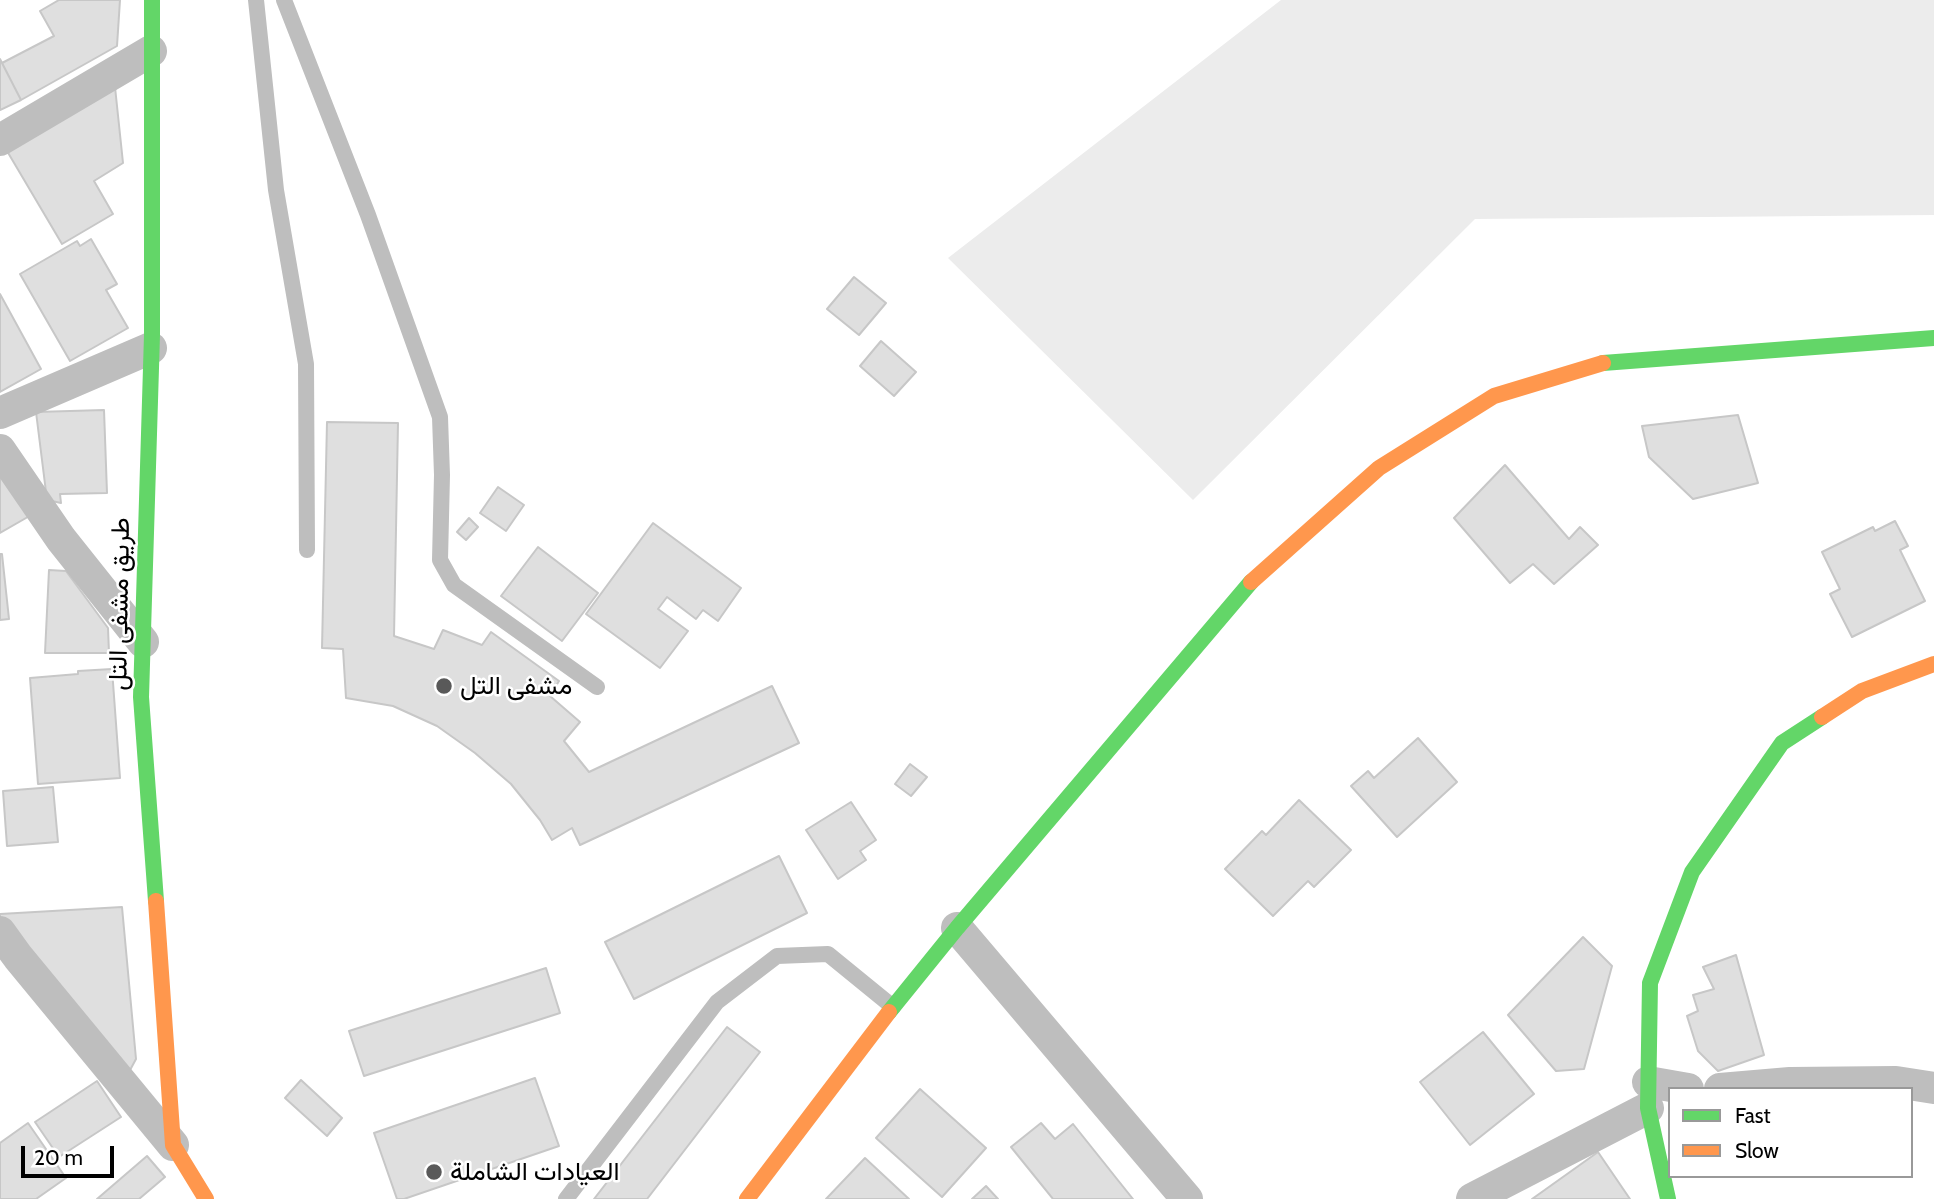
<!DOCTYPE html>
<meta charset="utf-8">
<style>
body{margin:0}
#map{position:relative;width:1934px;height:1199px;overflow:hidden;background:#fff;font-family:Cabin,sans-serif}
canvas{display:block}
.legend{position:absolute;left:1668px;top:1087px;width:245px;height:91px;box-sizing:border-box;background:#fff;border:2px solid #999;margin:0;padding:9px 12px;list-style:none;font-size:21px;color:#000}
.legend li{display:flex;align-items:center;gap:14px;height:35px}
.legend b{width:35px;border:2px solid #999}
.scale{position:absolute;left:21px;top:1146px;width:93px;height:32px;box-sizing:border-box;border:4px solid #000;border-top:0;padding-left:9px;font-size:21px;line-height:24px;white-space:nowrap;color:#000;-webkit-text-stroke:5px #fff;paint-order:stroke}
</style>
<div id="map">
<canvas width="1934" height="1199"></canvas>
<ul class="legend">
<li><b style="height:9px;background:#63d668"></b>Fast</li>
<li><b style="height:9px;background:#ff974d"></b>Slow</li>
</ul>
<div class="scale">20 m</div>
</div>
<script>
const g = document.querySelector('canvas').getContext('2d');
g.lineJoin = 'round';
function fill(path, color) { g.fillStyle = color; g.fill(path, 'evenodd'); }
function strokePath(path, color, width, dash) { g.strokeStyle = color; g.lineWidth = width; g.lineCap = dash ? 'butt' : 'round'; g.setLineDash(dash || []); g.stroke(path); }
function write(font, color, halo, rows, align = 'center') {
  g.font = font + ' Cabin,Vazirmatn,sans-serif'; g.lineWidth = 5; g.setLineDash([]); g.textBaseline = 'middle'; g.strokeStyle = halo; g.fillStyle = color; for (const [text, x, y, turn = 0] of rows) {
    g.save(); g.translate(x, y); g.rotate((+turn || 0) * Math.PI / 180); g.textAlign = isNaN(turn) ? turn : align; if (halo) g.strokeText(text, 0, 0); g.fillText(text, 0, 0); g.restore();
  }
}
fill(new Path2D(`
 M 1281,0 L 1934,0 L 1934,215 L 1475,219 L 1193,500 L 948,258 Z`), '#ececec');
const building = new Path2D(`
 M 59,0 L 120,0 L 117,46 L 21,100 L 2,63 L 54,36 L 40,11 Z
 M 0,59 L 21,100 L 0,110 Z
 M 115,87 L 123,163 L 94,181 L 113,214 L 62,244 L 7,151 Z
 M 91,239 L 117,284 L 106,290 L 128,328 L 70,361 L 20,274 L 77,241 L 80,246 Z
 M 854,277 L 886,303 L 859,335 L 827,309 Z
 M 0,294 L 41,369 L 0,392 Z
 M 881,341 L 916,372 L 894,396 L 860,366 Z
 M 104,410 L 107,493 L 60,494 L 61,503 L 47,500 L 36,412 Z
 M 1738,415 L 1758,483 L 1693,499 L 1649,457 L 1642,426 Z
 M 327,422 L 398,423 L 394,636 L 434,649 L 443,630 L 482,645 L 491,632 L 559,681 L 550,696 L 580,722 L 564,741 L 589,772 L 772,686 L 799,743 L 580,845 L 572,828 L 552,840 L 540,820 L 511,784 L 475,753 L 437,726 L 393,706 L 346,698 L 343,649 L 322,648 Z
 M 0,457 L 33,514 L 0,533 Z
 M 1505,465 L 1569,539 L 1580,527 L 1598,545 L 1554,584 L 1533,564 L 1510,583 L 1454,518 Z
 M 498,487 L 524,505 L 506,531 L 480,513 Z
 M 469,518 L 478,527 L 466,540 L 457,532 Z
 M 1895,521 L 1908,546 L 1900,550 L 1925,601 L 1852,637 L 1830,594 L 1840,589 L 1822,552 L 1873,527 L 1875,531 Z
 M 653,523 L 741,588 L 718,621 L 703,610 L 696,619 L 667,597 L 658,609 L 688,631 L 660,668 L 586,614 Z
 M 538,547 L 598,593 L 562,641 L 501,596 Z
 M 0,554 L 2,554 L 9,619 L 0,620 Z
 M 49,570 L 66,571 L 108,628 L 109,653 L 45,653 Z
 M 112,669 L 120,778 L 38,784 L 30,678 L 78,674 L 78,671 Z
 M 1418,738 L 1457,782 L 1397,837 L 1351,786 L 1368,771 L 1374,778 Z
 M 910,764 L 927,777 L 911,796 L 895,784 Z
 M 53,787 L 58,842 L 7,846 L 3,791 Z
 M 1299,800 L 1351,850 L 1314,887 L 1308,881 L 1273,916 L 1225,869 L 1262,831 L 1266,835 Z
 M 851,802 L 876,840 L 860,851 L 866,860 L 838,879 L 806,830 Z
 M 779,856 L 807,913 L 634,999 L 605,942 Z
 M 122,907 L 136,1059 L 129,1072 L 0,918 L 0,914 Z
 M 1583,937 L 1612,966 L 1584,1069 L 1556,1071 L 1508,1015 Z
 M 1736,955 L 1764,1055 L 1718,1071 L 1698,1051 L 1687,1016 L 1698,1011 L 1693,995 L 1714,989 L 1703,967 Z
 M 546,968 L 560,1013 L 364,1076 L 349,1031 Z
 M 727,1027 L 760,1052 L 647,1199 L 594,1199 Z
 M 1483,1032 L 1534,1094 L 1470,1145 L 1420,1082 Z
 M 535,1078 L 559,1146 L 404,1199 L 397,1199 L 374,1133 Z
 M 301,1080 L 342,1118 L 327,1136 L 285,1098 Z
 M 97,1081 L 121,1117 L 59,1157 L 35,1122 Z
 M 920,1089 L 986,1148 L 942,1197 L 876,1138 Z
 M 28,1123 L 66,1178 L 36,1199 L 0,1199 L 0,1143 Z
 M 1041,1123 L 1055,1139 L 1073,1124 L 1133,1199 L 1053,1199 L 1011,1147 Z
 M 1598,1152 L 1630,1199 L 1532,1199 Z
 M 147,1156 L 165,1177 L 139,1199 L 97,1199 Z
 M 865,1158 L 909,1199 L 826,1199 Z
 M 986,1186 L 998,1199 L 972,1199 Z`);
fill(building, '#dfdfdf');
strokePath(building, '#c7c7c7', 2);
strokePath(new Path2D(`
 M 256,0 L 276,190 L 306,364 L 307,550
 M 284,0 L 368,215 L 440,417 L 442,475 L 440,560 L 454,585 L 597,687
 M 566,1199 L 717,1002 L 777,956 L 828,954 L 893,1007`), '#bebebe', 16);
strokePath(new Path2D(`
 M 0,140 L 151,51
 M 0,413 L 151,348
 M 0,450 L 61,539 L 143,642
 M 957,928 L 1187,1199
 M 0,932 L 18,957 L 173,1145
 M 1648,1082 L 1688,1089
 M 1720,1089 L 1790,1083 L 1896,1082 L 1934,1088
 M 1472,1199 L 1648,1108`), '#bebebe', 32);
strokePath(new Path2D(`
 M 152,0 L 152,335 L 141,697 L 156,901
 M 1603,363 L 1934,338
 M 889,1012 L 957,928 L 1251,582
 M 1668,1199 L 1648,1108 L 1650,983 L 1692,872 L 1782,743 L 1822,717`), '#63d668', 16);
strokePath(new Path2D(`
 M 1251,582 L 1379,468 L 1494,396 L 1603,363
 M 1822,717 L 1862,691 L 1934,664
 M 156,901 L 173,1145 L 206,1199
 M 747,1199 L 889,1012`), '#ff974d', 16);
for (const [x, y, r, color] of [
 [444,686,9,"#595959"],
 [434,1172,9,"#595959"]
]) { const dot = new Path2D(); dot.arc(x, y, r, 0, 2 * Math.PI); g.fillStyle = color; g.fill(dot); strokePath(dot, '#fff', 2.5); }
write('26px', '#000', '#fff', [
 ["طريق مشفى التل",120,604,-89]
]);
write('26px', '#000', '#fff', [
 ["مشفى التل",460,686],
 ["العيادات الشاملة",450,1172]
], 'left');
</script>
